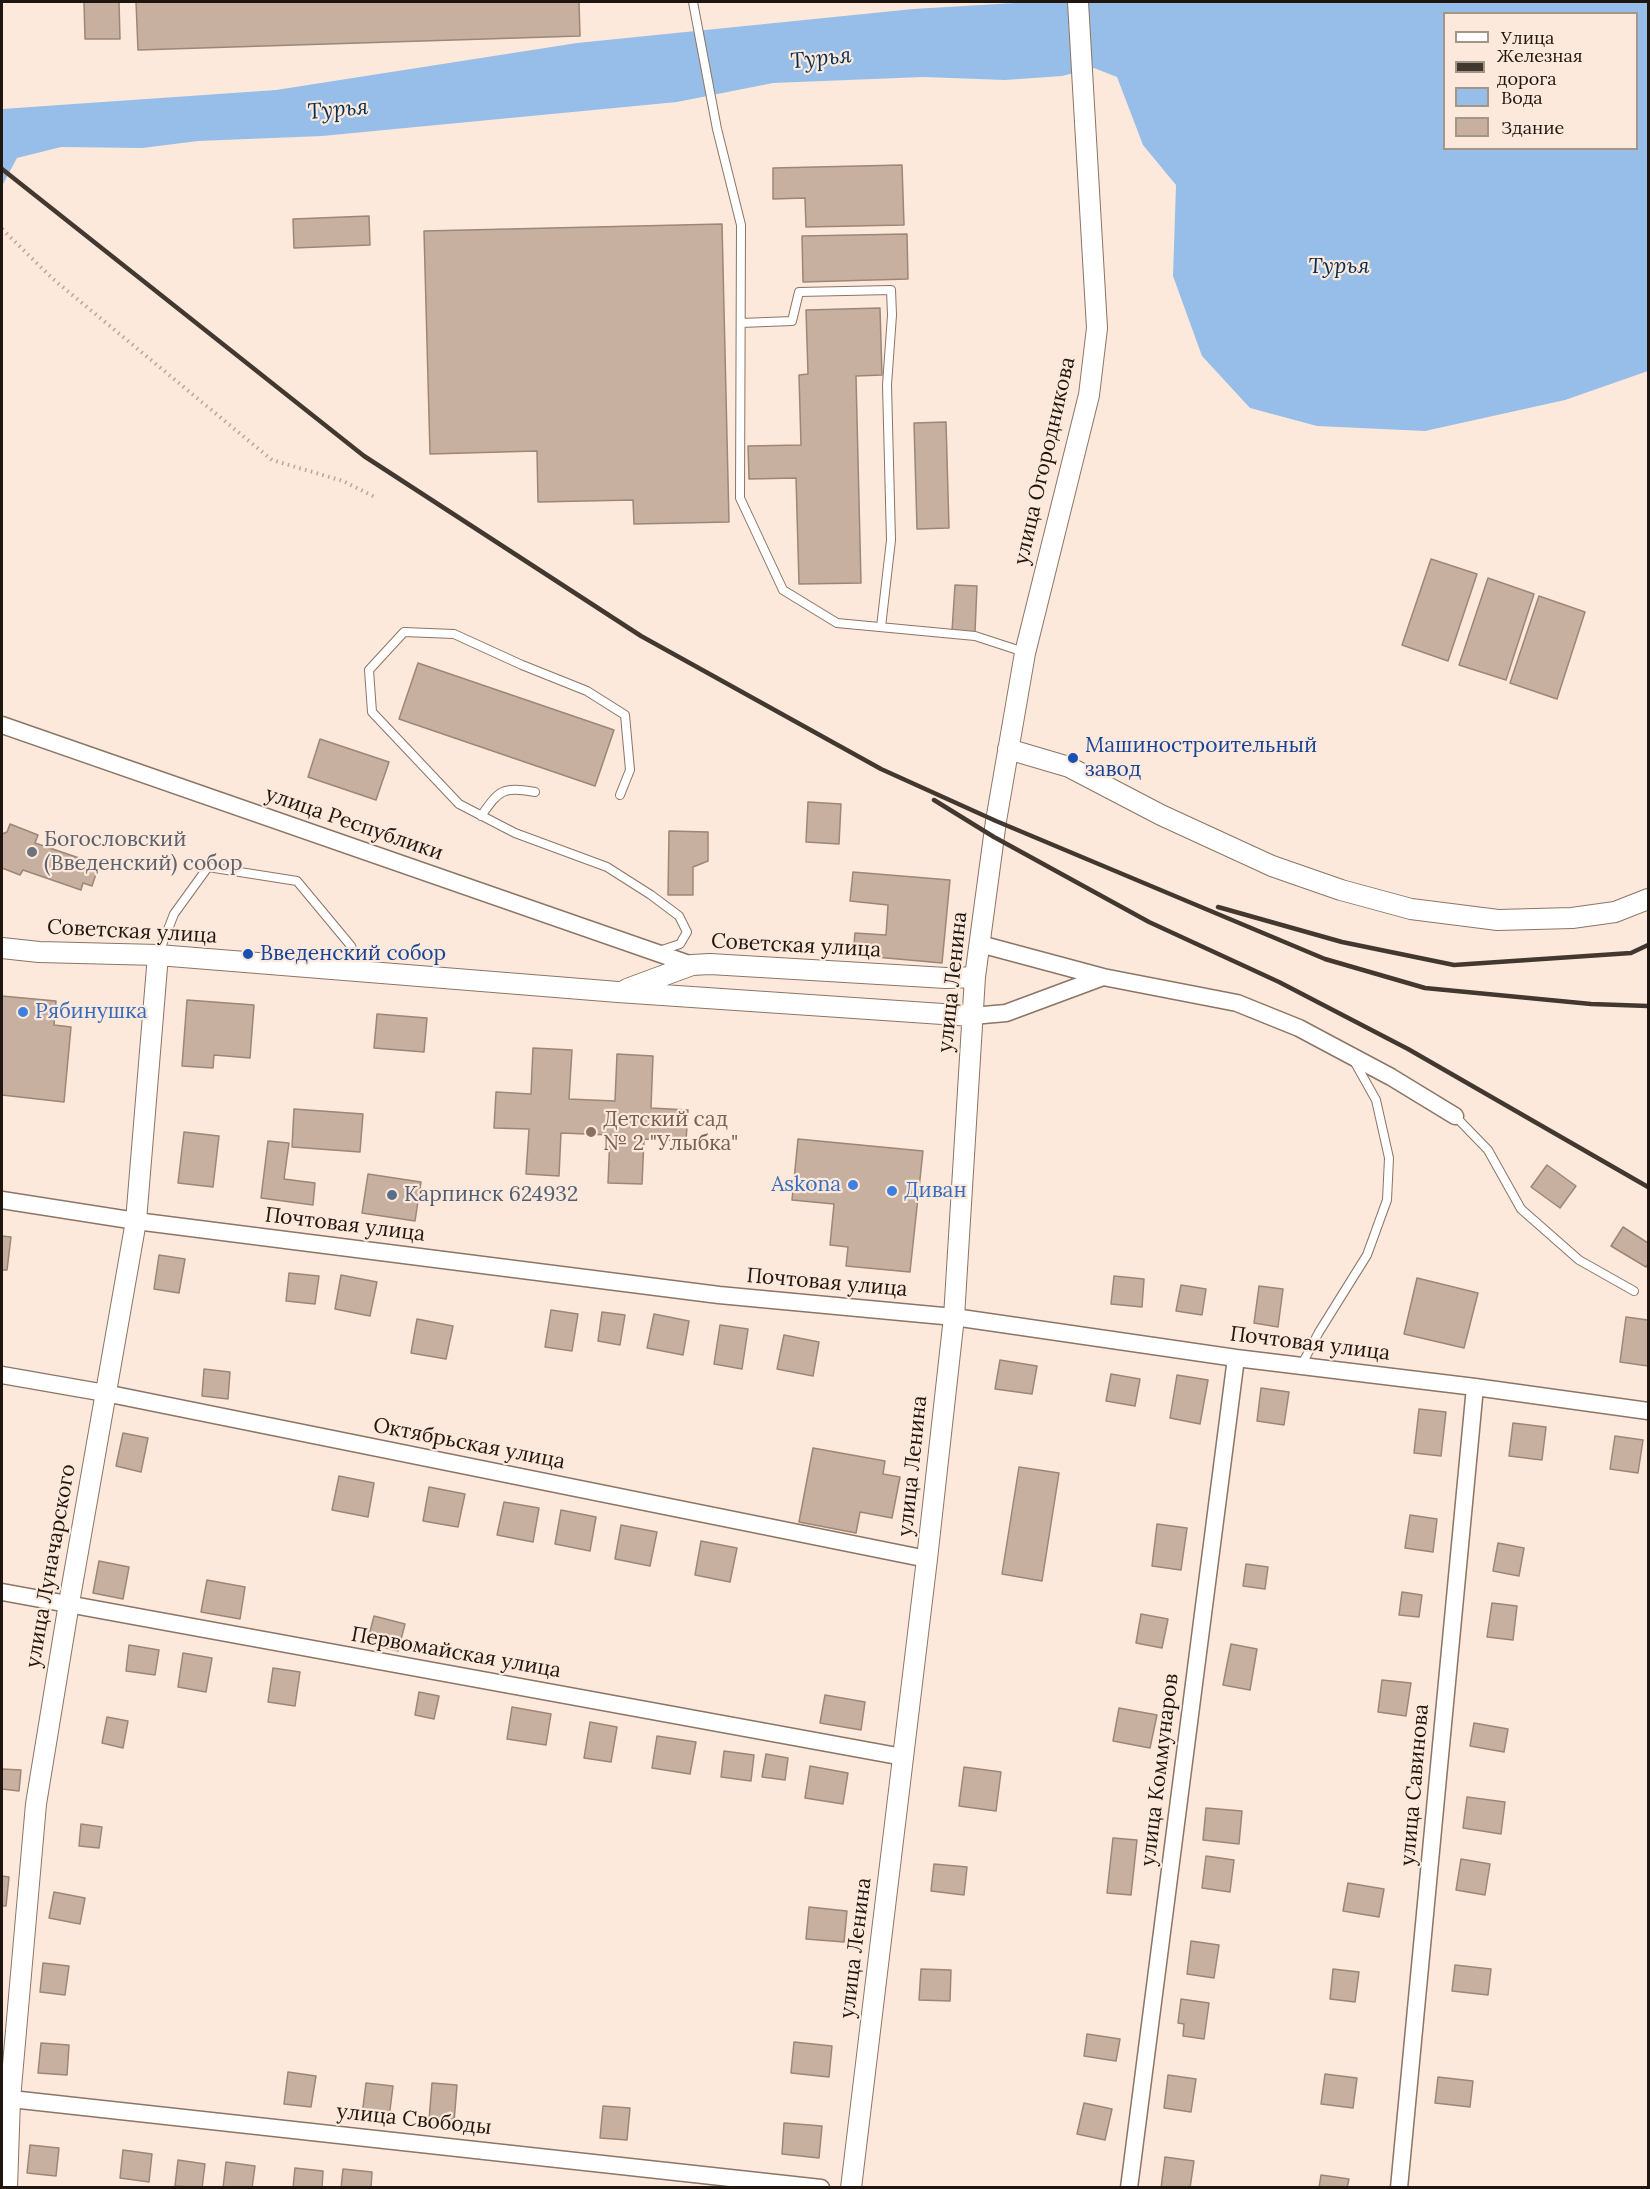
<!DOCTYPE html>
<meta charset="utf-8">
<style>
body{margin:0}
#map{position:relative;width:1650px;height:2189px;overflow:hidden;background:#fde9db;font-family:Lora,serif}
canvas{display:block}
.frame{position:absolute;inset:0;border:3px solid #1e160f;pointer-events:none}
.legend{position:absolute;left:1443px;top:12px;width:195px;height:138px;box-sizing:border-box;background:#fde9db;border:2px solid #a49589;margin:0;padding:8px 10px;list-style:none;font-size:18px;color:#1e160f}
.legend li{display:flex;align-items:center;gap:12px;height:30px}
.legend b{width:30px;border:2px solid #a49589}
</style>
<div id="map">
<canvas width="1650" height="2189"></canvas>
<div class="frame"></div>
<ul class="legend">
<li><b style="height:8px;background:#fff"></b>Улица</li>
<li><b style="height:8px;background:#423830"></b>Железная дорога</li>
<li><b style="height:16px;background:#96bee9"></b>Вода</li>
<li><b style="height:16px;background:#c7b09f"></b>Здание</li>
</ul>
</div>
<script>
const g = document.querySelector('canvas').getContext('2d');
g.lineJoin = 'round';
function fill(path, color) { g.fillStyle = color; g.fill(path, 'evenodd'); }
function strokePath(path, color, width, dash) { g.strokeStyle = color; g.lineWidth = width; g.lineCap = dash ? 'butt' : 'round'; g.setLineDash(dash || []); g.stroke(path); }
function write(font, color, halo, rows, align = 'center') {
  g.font = font + ' Lora,serif'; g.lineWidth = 4.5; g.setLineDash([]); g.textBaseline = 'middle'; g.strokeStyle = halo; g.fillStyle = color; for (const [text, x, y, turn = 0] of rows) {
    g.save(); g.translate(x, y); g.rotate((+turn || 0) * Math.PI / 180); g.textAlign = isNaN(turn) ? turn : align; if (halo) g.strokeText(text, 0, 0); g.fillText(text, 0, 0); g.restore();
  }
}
fill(new Path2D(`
 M 1032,2 L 1648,2 L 1648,371 L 1565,400 L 1425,431 L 1317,426 L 1250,408 L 1202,356 L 1173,276 L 1176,185 L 1143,145 L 1117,77 L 1094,68 L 1062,76 L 1005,80 L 923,77 L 773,83 L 677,102 L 322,136 L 198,141 L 142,148 L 61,147 L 17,158 L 2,186 L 2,109 L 276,90 L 577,43 L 913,9 ZM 1444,14 L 1636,14 L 1636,148 L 1444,148 Z`), '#96bee9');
const building = new Path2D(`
 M 84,2 L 119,2 L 120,39 L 85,39 Z
 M 136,2 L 579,2 L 580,36 L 138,50 Z
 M 902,165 L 904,225 L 806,227 L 805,198 L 773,199 L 773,168 Z
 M 369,216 L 370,245 L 294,248 L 293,219 Z
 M 722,224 L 729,522 L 634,524 L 633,500 L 538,502 L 537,451 L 430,454 L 424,231 Z
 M 907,234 L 908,279 L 803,282 L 802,236 Z
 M 880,308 L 882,375 L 856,376 L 861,583 L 799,584 L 796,478 L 749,479 L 748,446 L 801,445 L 799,375 L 808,374 L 806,310 Z
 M 946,422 L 949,528 L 917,529 L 914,423 Z
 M 1431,559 L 1477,574 L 1448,661 L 1402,645 Z
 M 1488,578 L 1534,594 L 1506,680 L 1459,665 Z
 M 955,585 L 977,586 L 975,632 L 952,631 Z
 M 1539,596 L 1585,612 L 1557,699 L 1510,683 Z
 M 418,663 L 614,730 L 595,786 L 399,719 Z
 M 320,739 L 389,762 L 376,800 L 308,777 Z
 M 808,802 L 841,804 L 839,844 L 806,842 Z
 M 10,824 L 38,835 L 35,843 L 88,861 L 86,867 L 97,871 L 92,886 L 83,883 L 81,890 L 23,870 L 20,875 L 2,868 L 2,834 L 7,832 Z
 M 669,831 L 708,832 L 708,861 L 693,867 L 693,895 L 668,895 Z
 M 853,872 L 950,880 L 942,963 L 853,955 L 855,933 L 886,935 L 888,905 L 850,901 Z
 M 2,996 L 56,1001 L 54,1025 L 71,1027 L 64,1102 L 2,1095 Z
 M 187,1000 L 254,1005 L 250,1058 L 214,1055 L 213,1068 L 182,1066 Z
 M 377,1014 L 427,1018 L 424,1052 L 374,1048 Z
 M 533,1048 L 572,1050 L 569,1099 L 615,1101 L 617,1054 L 653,1056 L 651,1108 L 688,1110 L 686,1141 L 644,1139 L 642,1184 L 608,1183 L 610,1135 L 561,1133 L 559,1176 L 526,1174 L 529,1129 L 494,1128 L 496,1092 L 531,1094 Z
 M 294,1109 L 363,1114 L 360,1152 L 292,1147 Z
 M 184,1132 L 219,1136 L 213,1187 L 178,1183 Z
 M 798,1139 L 923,1151 L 910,1272 L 846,1266 L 848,1247 L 830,1245 L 834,1204 L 792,1200 Z
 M 268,1141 L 289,1143 L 284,1179 L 315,1183 L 313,1205 L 261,1198 Z
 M 1547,1165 L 1576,1186 L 1560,1208 L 1531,1187 Z
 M 368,1174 L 421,1182 L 415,1221 L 362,1213 Z
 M 1623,1227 L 1648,1243 L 1648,1264 L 1646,1267 L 1611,1246 Z
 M 2,1236 L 11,1237 L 7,1270 L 2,1270 Z
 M 159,1255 L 185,1259 L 179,1293 L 154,1289 Z
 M 289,1273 L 319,1276 L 315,1304 L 286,1301 Z
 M 341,1275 L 377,1282 L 370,1316 L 335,1309 Z
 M 1114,1276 L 1144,1279 L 1142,1307 L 1111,1304 Z
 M 1417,1278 L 1478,1293 L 1464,1348 L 1404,1334 Z
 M 1181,1285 L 1206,1289 L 1202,1315 L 1176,1311 Z
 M 1259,1286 L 1283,1289 L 1278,1327 L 1254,1323 Z
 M 551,1310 L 578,1314 L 572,1351 L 545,1347 Z
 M 602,1312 L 625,1315 L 620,1345 L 598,1341 Z
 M 654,1314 L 689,1321 L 683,1355 L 647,1348 Z
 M 1626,1317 L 1648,1320 L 1648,1366 L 1620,1362 Z
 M 417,1319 L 453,1326 L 446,1359 L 411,1353 Z
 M 720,1325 L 748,1329 L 742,1369 L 714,1364 Z
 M 784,1335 L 819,1342 L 813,1376 L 777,1369 Z
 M 1000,1360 L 1037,1366 L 1032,1394 L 995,1389 Z
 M 204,1369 L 230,1372 L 228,1399 L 202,1396 Z
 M 1111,1374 L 1140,1379 L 1135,1406 L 1106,1401 Z
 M 1177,1375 L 1208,1380 L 1200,1424 L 1170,1418 Z
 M 1261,1388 L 1289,1392 L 1284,1425 L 1257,1421 Z
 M 1419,1409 L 1446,1412 L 1441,1456 L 1414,1453 Z
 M 1513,1423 L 1546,1427 L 1542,1460 L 1509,1456 Z
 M 123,1433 L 148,1438 L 141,1472 L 116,1466 Z
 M 1615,1436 L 1643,1440 L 1638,1473 L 1610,1469 Z
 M 813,1448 L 885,1461 L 883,1474 L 900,1477 L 892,1518 L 860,1512 L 856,1533 L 799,1522 Z
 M 1019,1467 L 1059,1473 L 1042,1581 L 1002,1574 Z
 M 339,1476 L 374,1483 L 368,1517 L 332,1510 Z
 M 429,1487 L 465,1494 L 458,1527 L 423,1521 Z
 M 504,1502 L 539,1508 L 533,1542 L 497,1535 Z
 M 561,1510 L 596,1517 L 590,1551 L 555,1544 Z
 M 1410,1515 L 1437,1519 L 1433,1552 L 1405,1548 Z
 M 1157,1524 L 1187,1528 L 1181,1570 L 1152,1566 Z
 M 621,1525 L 657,1532 L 650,1566 L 615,1559 Z
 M 701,1541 L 737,1548 L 730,1582 L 695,1575 Z
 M 1498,1543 L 1524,1548 L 1519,1576 L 1493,1571 Z
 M 99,1561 L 129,1567 L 123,1599 L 93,1593 Z
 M 1246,1564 L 1268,1567 L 1265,1589 L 1243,1586 Z
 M 207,1580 L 245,1587 L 240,1619 L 201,1612 Z
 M 1402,1592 L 1422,1595 L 1419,1617 L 1399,1615 Z
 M 1492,1603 L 1517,1606 L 1513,1640 L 1487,1637 Z
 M 1141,1614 L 1168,1619 L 1162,1648 L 1136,1643 Z
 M 374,1616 L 405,1624 L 398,1651 L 367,1643 Z
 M 1231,1644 L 1257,1649 L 1250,1690 L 1223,1685 Z
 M 129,1645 L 159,1650 L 155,1675 L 126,1671 Z
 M 183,1653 L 212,1658 L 206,1692 L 178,1687 Z
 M 273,1668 L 300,1672 L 295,1706 L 268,1702 Z
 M 1382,1680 L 1411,1683 L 1406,1716 L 1378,1712 Z
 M 419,1692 L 439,1696 L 434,1719 L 415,1715 Z
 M 825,1695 L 865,1702 L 861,1730 L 820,1723 Z
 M 512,1707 L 551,1714 L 546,1745 L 507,1739 Z
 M 1119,1708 L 1157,1715 L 1150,1748 L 1113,1741 Z
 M 107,1717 L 128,1721 L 123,1748 L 102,1743 Z
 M 590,1722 L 617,1727 L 611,1762 L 584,1758 Z
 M 1474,1723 L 1508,1729 L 1504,1752 L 1470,1746 Z
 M 657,1736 L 696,1742 L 690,1774 L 652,1768 Z
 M 724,1751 L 754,1755 L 751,1781 L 721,1777 Z
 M 766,1754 L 788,1758 L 785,1780 L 762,1777 Z
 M 810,1766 L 848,1773 L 843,1804 L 805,1798 Z
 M 964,1767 L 1001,1772 L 996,1811 L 959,1806 Z
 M 2,1769 L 21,1770 L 19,1791 L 2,1789 Z
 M 1467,1797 L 1505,1802 L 1501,1834 L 1463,1828 Z
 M 1206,1808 L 1242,1811 L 1239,1844 L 1203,1840 Z
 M 81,1824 L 102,1827 L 99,1848 L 79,1846 Z
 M 1113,1838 L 1137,1840 L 1131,1895 L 1107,1893 Z
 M 1206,1856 L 1234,1860 L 1230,1892 L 1202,1888 Z
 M 1461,1859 L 1490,1864 L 1485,1895 L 1456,1890 Z
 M 934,1864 L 967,1867 L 964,1895 L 931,1891 Z
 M 2,1876 L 9,1877 L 6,1906 L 2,1906 Z
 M 1348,1883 L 1384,1889 L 1379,1917 L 1343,1911 Z
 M 54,1892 L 85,1898 L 80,1924 L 49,1918 Z
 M 809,1907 L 847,1911 L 844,1942 L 806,1939 Z
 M 1191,1941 L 1219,1945 L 1214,1978 L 1187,1974 Z
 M 43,1963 L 69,1966 L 65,1995 L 40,1992 Z
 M 1455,1965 L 1491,1969 L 1488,1995 L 1452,1991 Z
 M 921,1969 L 951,1970 L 950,2001 L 919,2000 Z
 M 1333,1969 L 1359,1972 L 1355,2002 L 1330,1999 Z
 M 1181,1999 L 1209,2003 L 1204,2039 L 1183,2036 L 1184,2024 L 1178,2023 Z
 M 1087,2034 L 1120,2039 L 1116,2061 L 1084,2056 Z
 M 794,2042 L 832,2046 L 829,2077 L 791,2073 Z
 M 41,2043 L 69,2045 L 67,2075 L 38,2073 Z
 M 288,2072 L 316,2076 L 311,2107 L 284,2104 Z
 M 1325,2074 L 1357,2078 L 1353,2108 L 1321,2104 Z
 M 1168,2075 L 1196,2079 L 1191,2112 L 1164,2108 Z
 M 1438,2077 L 1473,2081 L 1470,2107 L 1435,2103 Z
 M 366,2083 L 393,2086 L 389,2118 L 362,2115 Z
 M 432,2083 L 457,2085 L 454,2122 L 429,2120 Z
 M 1084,2103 L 1112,2109 L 1105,2140 L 1077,2134 Z
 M 603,2106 L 630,2108 L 627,2140 L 600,2138 Z
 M 784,2123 L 822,2126 L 819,2158 L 782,2154 Z
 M 30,2145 L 59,2148 L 56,2176 L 27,2173 Z
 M 123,2150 L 152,2154 L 149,2182 L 120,2178 Z
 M 1165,2157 L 1194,2161 L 1190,2188 L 1161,2188 Z
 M 178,2160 L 205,2164 L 202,2188 L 175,2186 Z
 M 226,2162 L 255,2166 L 252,2188 L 223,2188 Z
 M 295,2168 L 323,2171 L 322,2188 L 293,2188 Z
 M 343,2169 L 372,2172 L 371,2188 L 341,2188 Z
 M 1321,2175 L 1349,2179 L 1347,2188 L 1319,2188 Z`);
fill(building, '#c7b09f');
strokePath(building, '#9d8676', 1.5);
const service = new Path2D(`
 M 693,2 L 717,129 L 741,225 L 740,498 L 783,590 L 837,623 L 975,636 L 1024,652
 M 741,323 L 792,321 L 799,292 L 891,290 L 892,315 L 887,385 L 891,540 L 881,627
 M 620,795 L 630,770 L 625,715 L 587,691 L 522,665 L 454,634 L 404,632 L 369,670 L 372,712 L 459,804 L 515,833 L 607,867 L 651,895 L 679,916 L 687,932 L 680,944 L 659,951
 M 481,816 C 500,789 502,787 535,792
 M 158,955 L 174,914 L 208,867 L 297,881 L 351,946 L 361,969
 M 1455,1116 L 1488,1150 L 1521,1209 L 1579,1260 L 1634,1291
 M 1301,1366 L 1319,1332 L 1367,1255 L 1387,1200 L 1389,1158 L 1376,1100 L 1353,1059`);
const minor = new Path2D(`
 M 2,725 L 692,965
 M 980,944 L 1103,977 L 1237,1003 L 1299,1028 L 1391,1077 L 1455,1116
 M 972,1016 L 1006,1013 L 1103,977
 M 2,1200 L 136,1221 L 719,1295 L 954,1317 L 1236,1358 L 1475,1387 L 1648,1411
 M 2,1375 L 105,1393 L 927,1559
 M 2,1592 L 903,1757
 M 2,2098 L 821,2188
 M 1129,2188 L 1236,1358
 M 1399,2188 L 1475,1387`);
const tertiary = new Path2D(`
 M 1008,749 L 1069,767 L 1161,815 L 1272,866 L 1341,890 L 1411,909 L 1498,920 L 1572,918 L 1615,912 L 1648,899
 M 2,948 L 39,952 L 158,955 L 618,992 L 972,1016
 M 627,989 L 692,965 L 710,964 L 946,978 L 975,977
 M 7,2188 L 10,2099 L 36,1804 L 69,1603 L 136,1221 L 158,955
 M 851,2188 L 927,1559 L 954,1317 L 975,977 L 996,821 L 1025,653 L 1089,395 L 1097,328 L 1078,2`);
strokePath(service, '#8b7565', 10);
strokePath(minor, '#8b7565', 19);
strokePath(tertiary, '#8b7565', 22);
strokePath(new Path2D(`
 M 2,229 L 53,279 L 272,460 L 343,481 L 375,497`), '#b7a79b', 4, [1.5, 4.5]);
strokePath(service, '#fff', 8);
strokePath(minor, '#fff', 16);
strokePath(tertiary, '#fff', 20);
strokePath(new Path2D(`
 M 2,169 L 364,456 L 641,636 L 881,769 L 996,821 L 1325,959 L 1425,988 L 1591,1004 L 1648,1006
 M 934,800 L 994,837 L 1149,922 L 1279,982 L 1408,1049 L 1648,1187
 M 1218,907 L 1342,942 L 1454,965 L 1631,953 L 1648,945`), '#423830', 4.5);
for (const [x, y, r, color] of [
 [1073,758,6,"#1a4fb4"],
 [32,852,6,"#6b7280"],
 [248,954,6,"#1a4fb4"],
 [23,1012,6,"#3f7fe0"],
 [591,1132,6,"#8d6e63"],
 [853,1185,6,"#3f7fe0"],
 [892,1191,6,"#3f7fe0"],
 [392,1195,6,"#5c6f8a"]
]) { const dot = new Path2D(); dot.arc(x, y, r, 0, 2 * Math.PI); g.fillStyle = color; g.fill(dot); strokePath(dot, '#fde9db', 2); }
write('21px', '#1e160f', '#fde9db', [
 ["улица Огородникова",1045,461,-77],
 ["улица Республики",354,824,19],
 ["Советская улица",132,932,3],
 ["Советская улица",796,946,3],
 ["улица Ленина",953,982,-84],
 ["Почтовая улица",345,1225,7],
 ["Почтовая улица",827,1283,5],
 ["Почтовая улица",1310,1344,7],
 ["Октябрьская улица",469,1444,11],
 ["улица Ленина",913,1466,-84],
 ["улица Луначарского",51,1566,-80],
 ["Первомайская улица",456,1653,10],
 ["улица Коммунаров",1160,1770,-83],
 ["улица Савинова",1415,1785,-85],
 ["улица Ленина",856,1948,-83],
 ["улица Свободы",414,2120,6]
]);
write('21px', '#164399', '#fde9db', [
 ["Машиностроительный",1085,746],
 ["завод",1085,770],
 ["Введенский собор",260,954]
], 'left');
write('21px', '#5b616d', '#fde9db', [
 ["Богословский",44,840],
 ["(Введенский) собор",44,864]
], 'left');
write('21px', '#366cbe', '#fde9db', [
 ["Рябинушка",35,1012],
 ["Askona",841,1185,"right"],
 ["Диван",904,1191]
], 'left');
write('21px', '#785e54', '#fde9db', [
 ["Детский сад",603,1120],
 ["№ 2 \"Улыбка\"",603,1144]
], 'left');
write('21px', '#4e5e75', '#fde9db', [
 ["Карпинск 624932",404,1195]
], 'left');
write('italic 22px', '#012d54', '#fde9db', [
 ["Турья",821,59,-6],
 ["Турья",338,110,-5],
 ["Турья",1339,267]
]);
</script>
